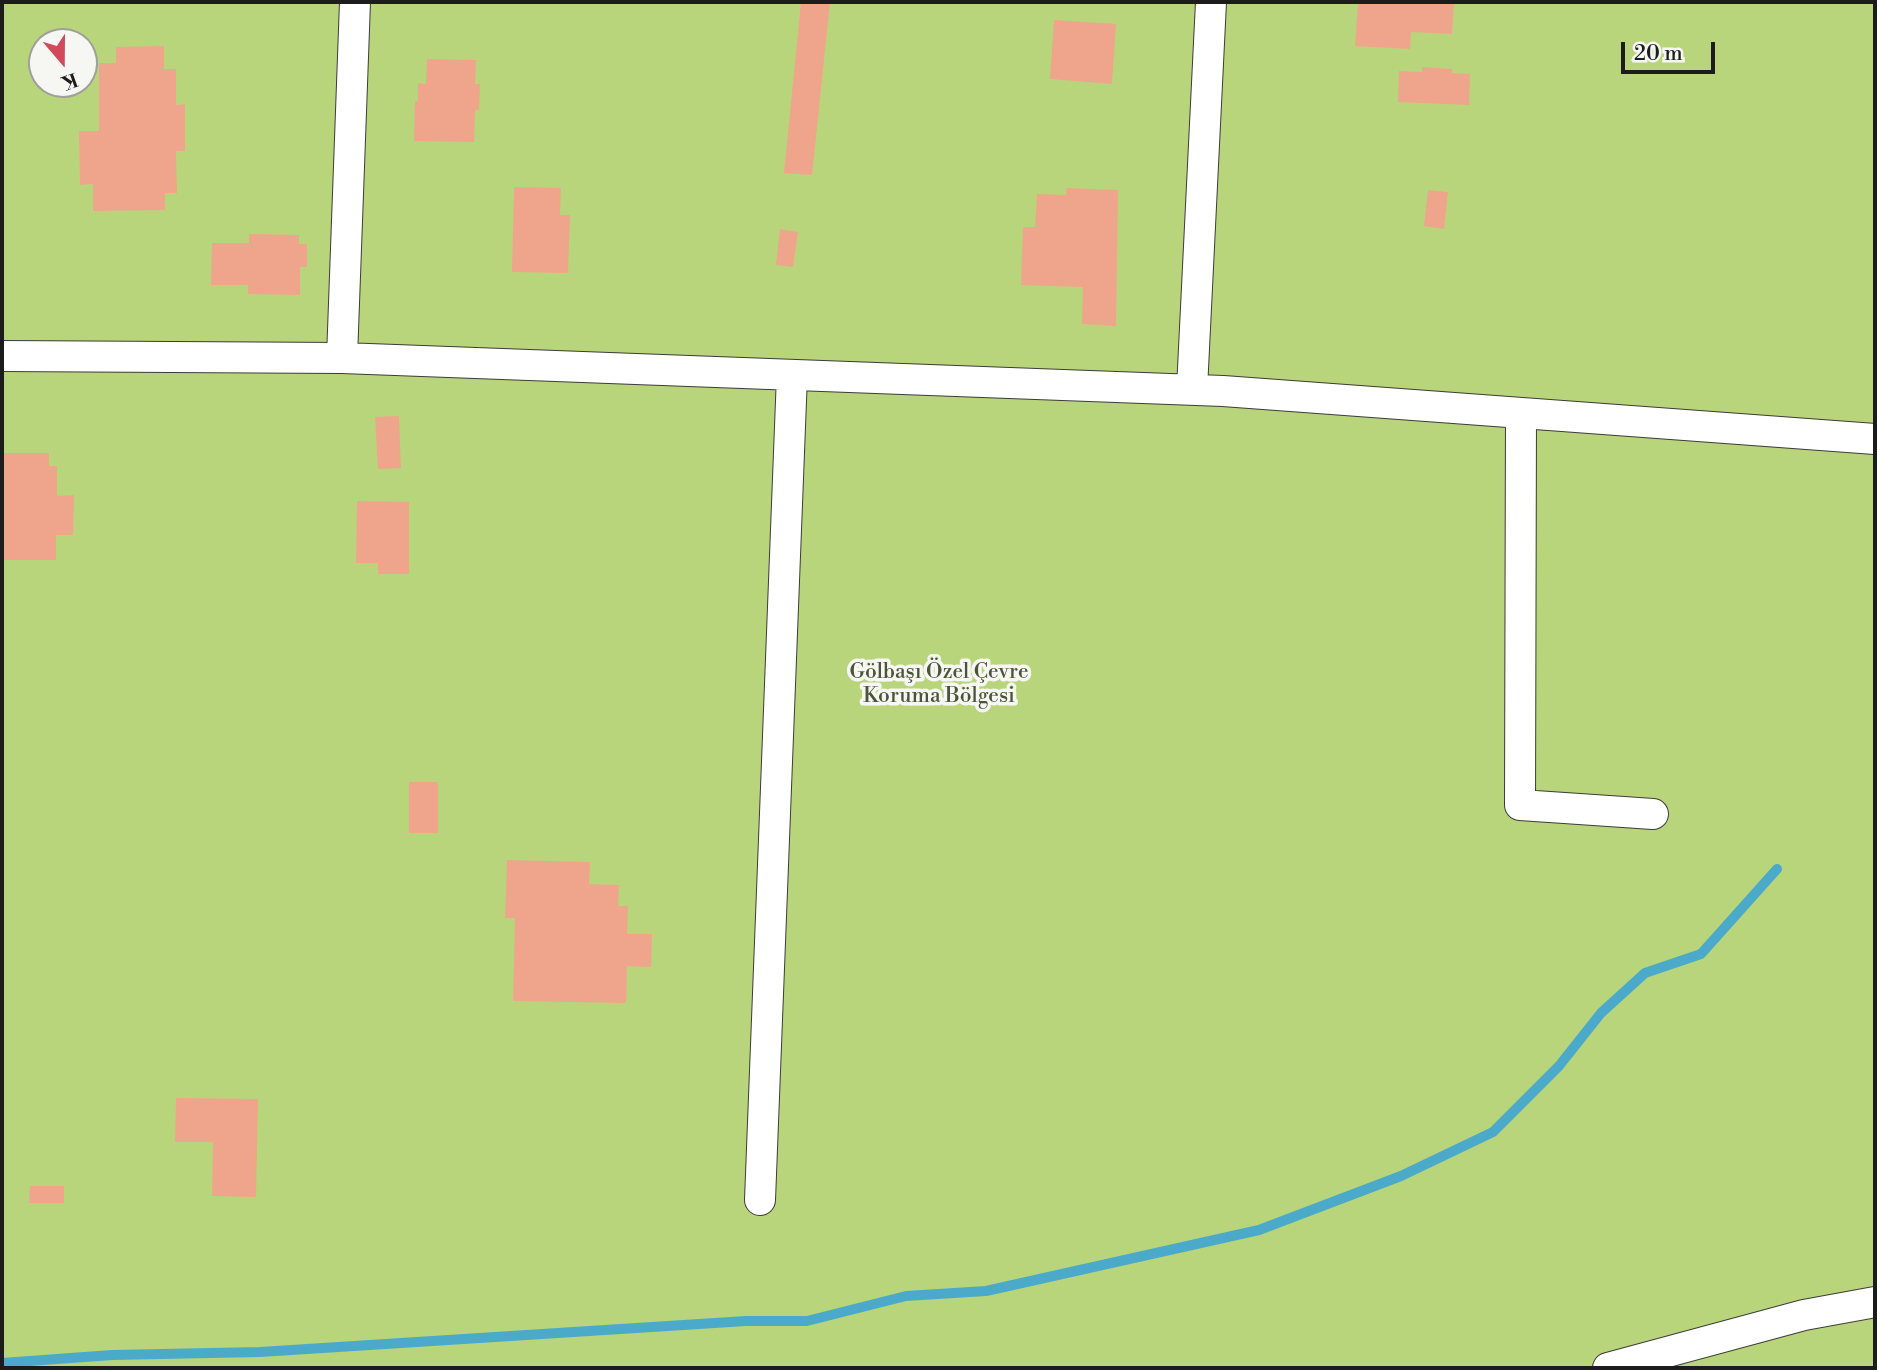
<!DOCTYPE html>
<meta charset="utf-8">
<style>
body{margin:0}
#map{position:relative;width:1877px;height:1370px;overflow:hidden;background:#f0ebd7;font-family:"Libre Bodoni",serif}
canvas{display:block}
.frame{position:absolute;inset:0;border:4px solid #1c1c1c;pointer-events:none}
.north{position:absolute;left:28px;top:28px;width:70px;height:70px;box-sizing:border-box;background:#f6f6f2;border:2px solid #9f9f9c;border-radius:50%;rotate:160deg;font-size:19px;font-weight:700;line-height:28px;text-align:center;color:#1c1c1c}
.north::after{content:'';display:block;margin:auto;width:24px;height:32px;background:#d1495b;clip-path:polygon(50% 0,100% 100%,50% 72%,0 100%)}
.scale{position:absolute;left:1621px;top:42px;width:94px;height:32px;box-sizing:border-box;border:4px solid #1c1c1c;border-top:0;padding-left:9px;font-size:21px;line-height:24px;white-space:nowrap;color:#1c1c1c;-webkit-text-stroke:5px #f6f6f2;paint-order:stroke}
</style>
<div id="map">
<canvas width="1877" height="1370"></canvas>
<div class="frame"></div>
<div class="north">K</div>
<div class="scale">20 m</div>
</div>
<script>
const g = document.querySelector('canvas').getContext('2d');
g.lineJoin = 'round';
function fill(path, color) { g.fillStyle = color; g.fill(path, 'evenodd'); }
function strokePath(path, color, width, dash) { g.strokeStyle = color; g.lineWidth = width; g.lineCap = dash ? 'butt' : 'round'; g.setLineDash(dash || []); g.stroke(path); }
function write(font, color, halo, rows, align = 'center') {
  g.font = font + ' "Libre Bodoni",serif'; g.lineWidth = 7; g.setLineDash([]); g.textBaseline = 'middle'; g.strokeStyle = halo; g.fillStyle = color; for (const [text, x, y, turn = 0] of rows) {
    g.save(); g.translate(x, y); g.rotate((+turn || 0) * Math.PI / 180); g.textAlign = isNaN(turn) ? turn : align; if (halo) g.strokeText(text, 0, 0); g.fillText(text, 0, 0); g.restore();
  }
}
fill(new Path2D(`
 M 2,2 L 1875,2 L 1875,1368 L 2,1368 ZM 42,42 L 84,42 L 84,84 L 42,84 Z`), '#b9d57b');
strokePath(new Path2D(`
 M 2,1363 L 112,1355 L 260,1352 L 746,1321 L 807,1321 L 906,1296 L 986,1291 L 1259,1230 L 1401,1176 L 1493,1132 L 1559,1066 L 1601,1013 L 1645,973 L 1701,954 L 1777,869`), '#4baaca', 10);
fill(new Path2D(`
 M 801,2 L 830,2 L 812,175 L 784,173 Z
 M 1358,2 L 1454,2 L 1452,34 L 1411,32 L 1410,49 L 1355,46 Z
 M 1054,20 L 1116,24 L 1112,84 L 1050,79 Z
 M 164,46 L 164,69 L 176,69 L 176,105 L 185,104 L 185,151 L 176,151 L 177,193 L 165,193 L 165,210 L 93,211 L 93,184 L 80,185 L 79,131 L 99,131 L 99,63 L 116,63 L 116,47 Z
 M 427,59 L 476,60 L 475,84 L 480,84 L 479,110 L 475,110 L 474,142 L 414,141 L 415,101 L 418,101 L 418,83 L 426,84 Z
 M 1422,67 L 1452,69 L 1452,73 L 1470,74 L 1469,105 L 1398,102 L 1399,71 L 1422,72 Z
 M 514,187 L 561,188 L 560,215 L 570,215 L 568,273 L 512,272 Z
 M 1067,188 L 1118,190 L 1116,326 L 1082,324 L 1083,287 L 1021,285 L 1023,227 L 1035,227 L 1037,194 L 1066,195 Z
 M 1428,190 L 1448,192 L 1444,229 L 1424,226 Z
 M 780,229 L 798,232 L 793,267 L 776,265 Z
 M 249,234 L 299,235 L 299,244 L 307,244 L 307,267 L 300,267 L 300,295 L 248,294 L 248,285 L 211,285 L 212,243 L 249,243 Z
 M 399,416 L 401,468 L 378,469 L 375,417 Z
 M 2,453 L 49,453 L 49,466 L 57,466 L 57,496 L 74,495 L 73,535 L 56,535 L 56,560 L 2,560 Z
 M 357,501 L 409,502 L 409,574 L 378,574 L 378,563 L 356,563 Z
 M 409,782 L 438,782 L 438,833 L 409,833 Z
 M 507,860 L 590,862 L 589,884 L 619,885 L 618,906 L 628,906 L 627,934 L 652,934 L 651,967 L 627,966 L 626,1003 L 513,1001 L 515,918 L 505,918 Z
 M 176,1098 L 258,1099 L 256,1197 L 212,1196 L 213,1142 L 175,1142 Z
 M 30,1186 L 64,1186 L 64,1203 L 29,1203 Z`), '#efa58b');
const street = new Path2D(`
 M 2,356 L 342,358 L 355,2
 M 342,358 L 1223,391 L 1875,439
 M 1192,389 L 1211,2
 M 1521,413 L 1520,805 L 1653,814
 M 760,1200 L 792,375
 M 1608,1368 L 1804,1315 L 1875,1302`);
strokePath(street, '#3c3b38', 32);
strokePath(street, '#fff', 30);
write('21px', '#4b5438', '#f6f6f2', [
 ["Gölbaşı Özel Çevre",939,673],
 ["Koruma Bölgesi",939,697]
]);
</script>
